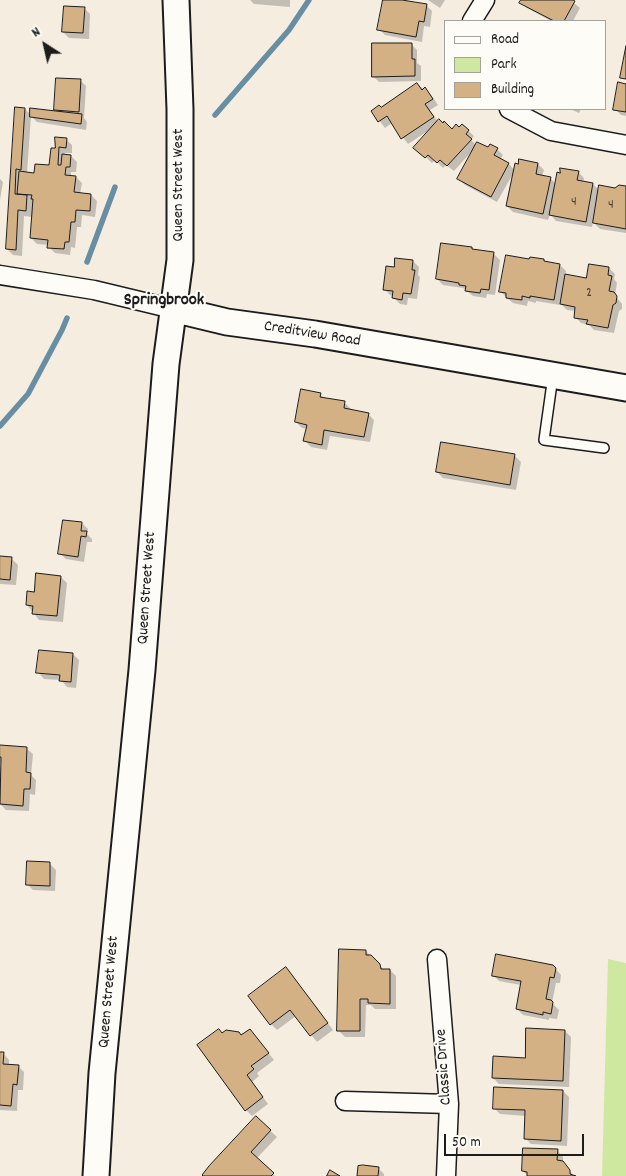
<!DOCTYPE html>
<style>
body{margin:0}
#map{position:relative;width:626px;height:1176px;overflow:hidden;background:#f5ede0;font-family:Dekko,sans-serif}
canvas{display:block}
.legend{position:absolute;left:444px;top:20px;width:162px;height:90px;box-sizing:border-box;background:#fdfcf7;border:1px solid #a3a29f;margin:0;padding:6px 9px;list-style:none;font-size:15px;color:#1c1c1c}
.legend li{display:flex;align-items:center;gap:10px;height:25px}
.legend b{width:25px;border:1px solid #a3a29f}
.north{position:absolute;left:20px;top:20px;width:50px;height:50px;-webkit-text-stroke:4px #fdfcf7;paint-order:stroke;rotate:325deg;font-size:14px;font-weight:700;line-height:20px;text-align:center;color:#1c1c1c}
.north::after{content:'';display:block;margin:auto;width:18px;height:22px;background:#1c1c1c;clip-path:polygon(50% 0,100% 100%,50% 72%,0 100%)}
.scale{position:absolute;left:444px;top:1134px;width:140px;height:22px;box-sizing:border-box;border:2px solid #1c1c1c;border-top:0;padding-left:6px;font-size:15px;line-height:18px;white-space:nowrap;color:#1c1c1c;-webkit-text-stroke:4px #fdfcf7;paint-order:stroke}
</style>
<div id="map">
<canvas width="626" height="1176"></canvas>
<ul class="legend">
<li><b style="height:6px;background:#fdfcf7"></b>Road</li>
<li><b style="height:14px;background:#cee99f"></b>Park</li>
<li><b style="height:14px;background:#d3b185"></b>Building</li>
</ul>
<div class="north">N</div>
<div class="scale">50 m</div>
</div>
<script>
const g = document.querySelector('canvas').getContext('2d');
g.lineJoin = 'round';
function fill(path, color) { g.fillStyle = color; g.fill(path, 'evenodd'); }
function strokePath(path, color, width, dash) { g.strokeStyle = color; g.lineWidth = width; g.lineCap = dash ? 'butt' : 'round'; g.setLineDash(dash || []); g.stroke(path); }
function write(font, color, halo, rows, align = 'center') {
  g.font = font + ' Dekko,sans-serif'; g.lineWidth = 4; g.setLineDash([]); g.textBaseline = 'middle'; g.strokeStyle = halo; g.fillStyle = color; for (const [text, x, y, turn = 0] of rows) {
    g.save(); g.translate(x, y); g.rotate((+turn || 0) * Math.PI / 180); g.textAlign = isNaN(turn) ? turn : align; if (halo) g.strokeText(text, 0, 0); g.fillText(text, 0, 0); g.restore();
  }
}
fill(new Path2D(`
 M 608,959 L 626,963 L 626,1176 L 602,1176 Z`), '#cee99f');
fill(new Path2D(`
 M 250,0 L 290,0 L 290,7 L 254,4 Z
 M 384,0 L 395,0 L 426,5 L 432,11 L 430,27 L 424,26 L 422,42 L 385,35 L 379,29 Z
 M 428,0 L 445,0 L 440,8 Z
 M 522,0 L 570,0 L 580,8 L 573,21 L 551,21 L 527,8 L 521,2 Z
 M 84,8 L 90,14 L 89,39 L 69,38 L 63,32 Z
 M 411,44 L 417,50 L 417,63 L 421,66 L 421,81 L 379,82 L 373,76 Z
 M 80,80 L 86,86 L 84,118 L 87,122 L 86,130 L 37,122 L 31,116 L 27,173 L 36,174 L 51,167 L 56,150 L 66,139 L 72,145 L 72,153 L 65,153 L 65,156 L 71,156 L 77,162 L 76,172 L 71,172 L 71,176 L 76,177 L 82,183 L 80,194 L 91,195 L 97,201 L 95,217 L 82,215 L 81,227 L 77,227 L 75,248 L 71,247 L 70,255 L 55,253 L 49,247 L 49,245 L 37,244 L 31,238 L 33,217 L 24,216 L 22,256 L 13,255 L 7,249 L 16,108 L 25,109 L 31,115 L 59,113 L 55,109 Z
 M 417,84 L 431,95 L 438,105 L 430,110 L 438,122 L 452,131 L 459,129 L 462,125 L 474,136 L 471,140 L 477,146 L 489,149 L 497,149 L 503,155 L 500,160 L 509,164 L 515,171 L 520,160 L 538,164 L 544,170 L 542,176 L 550,178 L 556,184 L 578,172 L 584,178 L 583,183 L 593,184 L 600,191 L 626,187 L 626,233 L 600,229 L 593,222 L 592,227 L 556,221 L 550,214 L 548,220 L 513,212 L 507,206 L 514,172 L 497,202 L 465,185 L 459,179 L 472,151 L 454,171 L 446,165 L 443,168 L 435,160 L 432,163 L 421,153 L 431,129 L 408,144 L 392,123 L 385,128 L 372,111 L 381,108 Z
 M 626,85 L 626,116 L 621,115 L 615,109 Z
 M 570,109 L 581,109 L 579,113 Z
 M 0,179 L 3,182 L 0,200 Z
 M 472,248 L 475,251 L 494,254 L 500,260 L 495,295 L 487,294 L 486,298 L 473,296 L 463,288 L 443,285 L 437,279 Z
 M 530,260 L 544,261 L 546,263 L 560,265 L 566,271 L 565,276 L 588,279 L 609,268 L 615,274 L 614,279 L 617,283 L 615,295 L 622,304 L 622,309 L 619,311 L 614,333 L 594,330 L 589,325 L 581,323 L 575,317 L 576,311 L 567,310 L 560,303 L 560,305 L 536,301 L 536,303 L 528,301 L 527,306 L 513,303 L 507,298 L 501,292 Z
 M 413,261 L 419,267 L 418,275 L 420,277 L 417,299 L 408,298 L 407,305 L 400,304 L 394,298 L 394,296 L 390,295 L 384,289 L 395,268 Z
 M 320,394 L 325,399 L 345,403 L 351,409 L 350,411 L 368,414 L 374,420 L 370,442 L 330,436 L 327,450 L 311,447 L 305,441 L 307,429 L 302,428 L 296,422 Z
 M 515,456 L 521,462 L 516,490 L 443,478 L 437,472 Z
 M 82,523 L 88,529 L 87,534 L 92,539 L 92,542 L 87,542 L 84,562 L 66,559 L 59,553 Z
 M 0,558 L 12,559 L 18,565 L 16,585 L 0,584 Z
 M 61,577 L 67,583 L 63,622 L 39,620 L 27,605 L 36,593 Z
 M 73,654 L 79,660 L 76,688 L 67,687 L 61,680 L 44,679 L 38,672 Z
 M 0,746 L 26,748 L 33,754 L 31,775 L 36,780 L 35,795 L 30,794 L 29,811 L 6,810 L 0,804 L 0,768 L 2,769 L 2,762 L 0,762 Z
 M 50,864 L 56,870 L 55,891 L 33,890 L 27,884 Z
 M 366,951 L 384,970 L 390,970 L 396,976 L 396,1009 L 375,1009 L 371,1005 L 366,1005 L 365,1037 L 345,1037 L 339,1031 Z
 M 553,966 L 561,975 L 560,983 L 556,983 L 552,1003 L 559,1010 L 557,1019 L 549,1018 L 549,1020 L 523,1015 L 517,1009 L 521,985 L 499,981 L 493,975 Z
 M 286,968 L 333,1030 L 317,1042 L 296,1016 L 277,1030 L 271,1024 Z
 M 250,1030 L 274,1060 L 257,1073 L 259,1076 L 252,1082 L 268,1104 L 252,1116 L 246,1110 L 222,1034 L 242,1037 Z
 M 565,1031 L 571,1037 L 569,1087 L 499,1084 L 493,1078 L 526,1059 Z
 M 0,1053 L 3,1053 L 9,1060 L 9,1066 L 18,1066 L 24,1072 L 23,1090 L 18,1090 L 17,1111 L 0,1110 Z
 M 563,1091 L 569,1097 L 567,1146 L 531,1144 L 525,1138 L 526,1116 L 500,1114 L 494,1108 Z
 M 256,1117 L 277,1137 L 256,1159 L 275,1176 L 205,1176 Z
 M 557,1150 L 563,1157 L 563,1163 L 574,1176 L 528,1176 L 523,1171 Z
 M 378,1168 L 384,1174 L 384,1176 L 358,1176 Z`), '#0003');
strokePath(new Path2D(`
 M 215,115 L 289,30 L 309,0
 M 87,262 L 115,187
 M 0,426 L 28,394 L 62,330 L 67,318`), '#688ea3', 5.5);
const building = new Path2D(`
 M 383,0 L 402,0 L 427,4 L 424,22 L 419,21 L 416,37 L 377,30 Z
 M 521,0 L 573,0 L 575,1 L 564,21 L 554,21 L 519,3 Z
 M 64,6 L 85,7 L 83,33 L 62,32 Z
 M 372,43 L 412,43 L 412,59 L 415,59 L 415,76 L 372,77 Z
 M 626,46 L 626,79 L 620,78 Z
 M 56,78 L 81,79 L 79,112 L 54,110 Z
 M 618,82 L 626,84 L 626,112 L 613,110 Z
 M 417,83 L 422,90 L 425,87 L 433,99 L 425,104 L 434,117 L 401,139 L 387,116 L 378,122 L 371,111 L 379,105 L 381,107 Z
 M 15,107 L 25,108 L 21,170 L 16,169 L 15,194 L 27,195 L 26,211 L 18,210 L 16,250 L 6,249 Z
 M 30,108 L 82,114 L 81,124 L 30,117 Z
 M 439,119 L 443,123 L 444,121 L 452,129 L 456,124 L 459,127 L 462,124 L 469,130 L 466,134 L 472,139 L 447,166 L 440,160 L 437,163 L 428,155 L 425,158 L 413,148 Z
 M 55,137 L 67,138 L 66,148 L 59,147 L 58,165 L 61,165 L 62,154 L 71,155 L 70,167 L 66,167 L 65,175 L 76,176 L 74,192 L 91,194 L 90,211 L 76,210 L 75,222 L 71,222 L 69,242 L 65,242 L 64,249 L 47,248 L 48,240 L 30,238 L 33,199 L 31,199 L 32,195 L 17,194 L 19,171 L 34,173 L 35,164 L 49,165 L 51,148 L 55,148 Z
 M 477,142 L 488,147 L 490,144 L 498,148 L 494,155 L 509,163 L 491,197 L 457,179 Z
 M 519,159 L 538,163 L 536,174 L 551,177 L 543,214 L 506,206 L 515,163 L 518,164 Z
 M 560,168 L 579,171 L 577,180 L 593,183 L 586,222 L 549,215 L 557,172 L 560,173 Z
 M 599,185 L 615,188 L 619,185 L 626,186 L 626,229 L 593,223 Z
 M 441,243 L 472,247 L 472,249 L 494,252 L 489,290 L 481,289 L 480,293 L 465,291 L 466,286 L 459,285 L 459,283 L 436,279 Z
 M 506,255 L 529,259 L 530,257 L 544,259 L 544,261 L 560,264 L 554,300 L 530,296 L 530,298 L 522,296 L 522,300 L 506,298 L 506,293 L 499,292 Z
 M 395,258 L 413,260 L 412,270 L 415,270 L 411,294 L 403,293 L 402,300 L 392,298 L 393,291 L 383,290 L 386,266 L 394,267 Z
 M 589,264 L 609,267 L 608,275 L 612,276 L 609,291 L 614,292 L 617,296 L 616,303 L 613,305 L 608,328 L 586,324 L 588,320 L 574,318 L 575,307 L 560,304 L 565,274 L 586,278 Z
 M 301,389 L 321,393 L 320,397 L 345,401 L 344,408 L 369,413 L 364,437 L 324,430 L 322,445 L 303,441 L 307,425 L 295,422 Z
 M 441,442 L 515,454 L 510,485 L 436,472 Z
 M 63,520 L 82,522 L 81,531 L 87,531 L 86,537 L 81,536 L 78,557 L 58,554 Z
 M 0,556 L 12,557 L 10,580 L 0,579 Z
 M 36,573 L 61,576 L 57,616 L 32,614 L 33,606 L 26,605 L 27,591 L 34,592 Z
 M 39,650 L 73,653 L 71,682 L 59,681 L 60,675 L 36,673 Z
 M 0,745 L 27,747 L 26,772 L 31,773 L 30,789 L 24,789 L 23,806 L 0,804 L 1,757 L 0,757 Z
 M 27,861 L 50,862 L 50,886 L 26,885 Z
 M 339,949 L 366,950 L 366,955 L 371,955 L 380,964 L 381,969 L 390,969 L 390,1004 L 368,1003 L 368,999 L 360,999 L 360,1031 L 337,1031 Z
 M 496,954 L 553,965 L 556,968 L 554,978 L 550,977 L 546,999 L 551,1000 L 553,1002 L 551,1014 L 543,1012 L 543,1015 L 516,1009 L 521,981 L 492,976 Z
 M 286,967 L 328,1023 L 310,1036 L 290,1010 L 270,1025 L 248,996 Z
 M 526,1028 L 565,1030 L 563,1081 L 492,1078 L 493,1056 L 525,1058 Z
 M 219,1029 L 222,1033 L 226,1030 L 239,1032 L 241,1035 L 250,1029 L 269,1053 L 251,1066 L 254,1069 L 247,1075 L 263,1097 L 245,1111 L 197,1045 Z
 M 0,1052 L 4,1052 L 3,1064 L 19,1065 L 17,1085 L 13,1084 L 11,1106 L 0,1105 Z
 M 494,1087 L 563,1090 L 561,1141 L 524,1139 L 525,1110 L 493,1109 Z
 M 256,1116 L 271,1130 L 251,1152 L 274,1173 L 271,1176 L 203,1176 L 202,1175 L 209,1166 Z
 M 523,1148 L 558,1149 L 557,1160 L 563,1161 L 570,1170 L 570,1174 L 576,1176 L 527,1176 L 527,1172 L 522,1171 Z
 M 363,1165 L 379,1167 L 378,1176 L 357,1176 L 358,1166 Z
 M 330,1170 L 340,1176 L 327,1176 Z`);
fill(building, '#d3b185');
strokePath(building, '#1c1c1c', 1);
const lane = new Path2D(`
 M 553,376 L 544,440 L 604,448`);
const street = new Path2D(`
 M 472,21 L 485,0
 M 509,109 L 551,131 L 626,145
 M 0,275 L 94,290 L 173,309
 M 437,959 L 449,1104 L 446,1176
 M 345,1101 L 449,1104`);
const secondary = new Path2D(`
 M 173,309 L 227,322 L 315,334 L 626,388
 M 96,1176 L 102,1073 L 142,670 L 166,364 L 180,260 L 180,109 L 176,0`);
strokePath(lane, '#1c1c1c', 12);
strokePath(street, '#1c1c1c', 21);
strokePath(secondary, '#1c1c1c', 29);
strokePath(lane, '#fdfcf7', 9);
strokePath(street, '#fdfcf7', 18);
strokePath(secondary, '#fdfcf7', 25);
write('14px', '#4a4136', null, [
 ["4",574,203],
 ["4",611,206],
 ["2",589,294]
]);
write('16px', '#1c1c1c', '#fdfcf7', [
 ["Queen Street West",180,185,-90],
 ["Creditview Road",312,335,9],
 ["Queen Street West",148,588,-86],
 ["Queen Street West",110,992,-85],
 ["Classic Drive",445,1067,-94]
]);
write('bold 18px', '#1c1c1c', '#fdfcf7', [
 ["Springbrook",164,302]
]);
</script>
